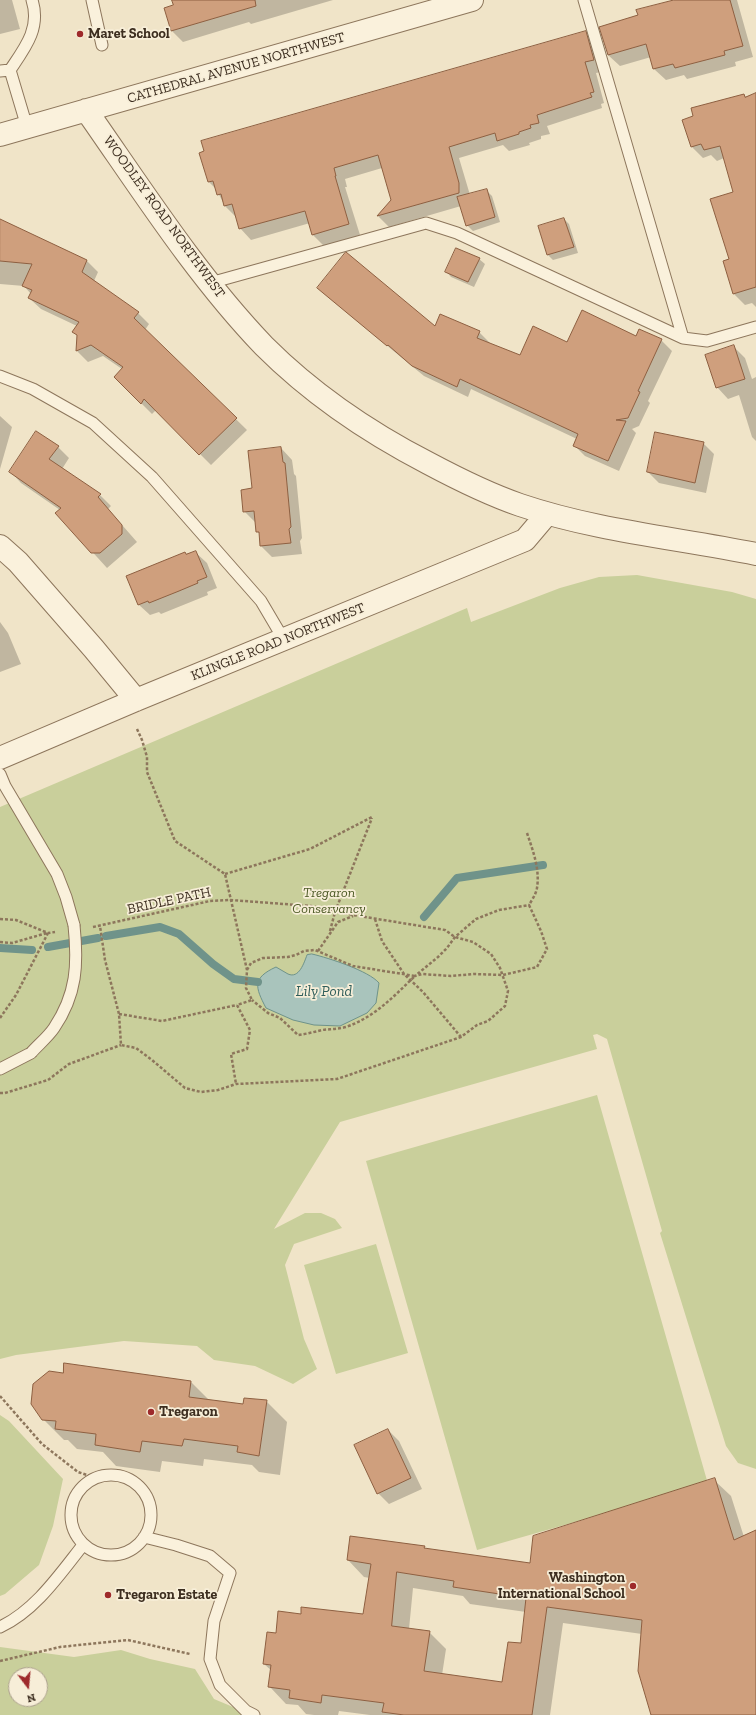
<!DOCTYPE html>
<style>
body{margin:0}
#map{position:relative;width:756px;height:1715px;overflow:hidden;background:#f0e4c8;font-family:"Zilla Slab",serif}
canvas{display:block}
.north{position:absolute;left:8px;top:1667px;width:40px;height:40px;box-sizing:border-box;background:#f7eed8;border:1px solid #ada18e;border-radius:50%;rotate:164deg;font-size:11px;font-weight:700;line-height:16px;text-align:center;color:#3d2e20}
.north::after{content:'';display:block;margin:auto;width:14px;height:18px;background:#9e2a2b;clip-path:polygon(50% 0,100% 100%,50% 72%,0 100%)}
</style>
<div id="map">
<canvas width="756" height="1715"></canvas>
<div class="north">N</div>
</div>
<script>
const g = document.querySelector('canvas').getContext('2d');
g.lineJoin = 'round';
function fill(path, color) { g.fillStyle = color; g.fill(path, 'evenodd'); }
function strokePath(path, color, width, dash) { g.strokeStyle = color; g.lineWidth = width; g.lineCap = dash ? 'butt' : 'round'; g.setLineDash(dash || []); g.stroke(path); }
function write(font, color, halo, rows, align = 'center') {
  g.font = font + ' "Zilla Slab",serif'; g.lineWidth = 3.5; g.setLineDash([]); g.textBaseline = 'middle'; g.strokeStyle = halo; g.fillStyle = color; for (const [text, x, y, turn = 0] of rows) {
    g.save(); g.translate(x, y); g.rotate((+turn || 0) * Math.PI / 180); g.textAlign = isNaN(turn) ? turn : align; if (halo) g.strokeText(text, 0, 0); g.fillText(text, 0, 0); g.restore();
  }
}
fill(new Path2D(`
 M 637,575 L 732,592 L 756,599 L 756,1469 L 738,1463 L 726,1446 L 660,1233 L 662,1231 L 607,1039 L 597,1034 L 593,1035 L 597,1049 L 340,1122 L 274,1229 L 305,1213 L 321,1213 L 335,1219 L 342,1228 L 294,1244 L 285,1265 L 304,1339 L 317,1369 L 293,1384 L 255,1366 L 214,1360 L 197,1346 L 124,1341 L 16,1355 L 0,1359 L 0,807 L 467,608 L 471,622 L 560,588 L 599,577 Z
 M 597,1095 L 708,1484 L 477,1550 L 366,1161 Z
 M 376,1244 L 408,1353 L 336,1374 L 304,1265 Z
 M 0,1415 L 9,1421 L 63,1479 L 53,1526 L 39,1565 L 5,1594 L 0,1596 Z
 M 0,1647 L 74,1657 L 121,1650 L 150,1659 L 195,1669 L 214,1699 L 252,1715 L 0,1715 ZM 16,1675 L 40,1675 L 40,1699 L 16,1699 Z`), '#c9cf9b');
const water = new Path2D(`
 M 312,954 C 329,958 369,971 379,983 L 376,1003 L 367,1013 L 340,1026 L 314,1025 L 293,1020 L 266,1008 C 255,987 252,978 276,967 C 280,969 284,972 288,974 C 299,979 304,963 307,955 Z`);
fill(water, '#a9c4bc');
strokePath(water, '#6f938a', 1);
fill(new Path2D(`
 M 0,0 L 12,0 L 20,29 L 0,34 Z
 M 173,0 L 333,0 L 251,24 L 249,22 L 183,42 L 172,31 L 165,9 L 175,6 Z
 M 672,0 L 737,0 L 753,57 L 735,62 L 736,66 L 687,79 L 684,75 L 666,80 L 654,69 L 651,57 L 620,66 L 608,55 L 600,27 L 639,15 L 673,1 Z
 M 585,32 L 596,43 L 605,71 L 596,73 L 604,103 L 601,104 L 602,108 L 547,126 L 550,134 L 541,136 L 541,139 L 529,143 L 530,145 L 509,151 L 503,145 L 459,158 L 470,195 L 486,190 L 492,196 L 500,222 L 473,231 L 467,225 L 461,206 L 389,227 L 378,216 L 392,200 L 382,168 L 345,179 L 347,187 L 345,187 L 360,235 L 324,246 L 313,235 L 310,223 L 251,240 L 240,228 L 236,217 L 225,206 L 216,189 L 209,182 Z
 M 744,95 L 746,97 L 756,95 L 756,307 L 752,303 L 745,305 L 734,294 L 730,259 L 734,192 L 724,158 L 717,161 L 711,155 L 703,158 L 692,147 Z
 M 564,219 L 569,224 L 578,253 L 553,260 L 548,255 L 539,226 Z
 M 0,222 L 6,223 L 87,261 L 98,272 L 94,281 L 138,313 L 149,324 L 145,330 L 247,430 L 211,465 L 156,410 L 152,414 L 115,377 L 122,369 L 103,356 L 88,362 L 77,351 L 78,336 L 73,332 L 77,326 L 41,309 L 29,298 L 31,294 L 24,286 L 0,284 Z
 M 479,259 L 485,264 L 474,287 L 451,277 L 446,271 Z
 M 318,288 L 435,327 L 479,332 L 490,343 L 490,344 L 520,356 L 568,343 L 636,337 L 661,340 L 672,351 L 648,401 L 650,403 L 639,426 L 632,429 L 636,433 L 619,471 L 585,456 L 574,445 L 577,439 L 471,389 L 468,397 L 424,376 L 329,298 Z
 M 734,347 L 745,358 L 752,379 L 756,377 L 756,441 L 752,437 L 739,395 L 728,399 L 717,387 Z
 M 0,416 L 12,427 L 0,469 Z
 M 703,443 L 714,454 L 706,493 L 659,483 L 648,472 Z
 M 58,447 L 69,458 L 62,469 L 100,495 L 111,506 L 108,509 L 137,542 L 107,568 L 57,513 L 60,510 L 21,483 L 10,471 Z
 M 281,448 L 292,460 L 294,474 L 296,476 L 302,538 L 300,541 L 302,554 L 272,557 L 261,546 L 260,534 L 257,531 L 255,522 L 244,511 L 253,489 Z
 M 195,552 L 207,563 L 217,588 L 207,592 L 208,595 L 161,614 L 159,612 L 150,615 L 138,604 L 185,553 L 187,555 Z
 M 0,622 L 8,633 L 21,664 L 0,672 Z
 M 65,1365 L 191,1382 L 209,1400 L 244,1405 L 266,1401 L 287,1422 L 280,1475 L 259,1472 L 252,1465 L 204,1459 L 203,1466 L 162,1461 L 160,1472 L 116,1466 L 103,1452 L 77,1449 L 68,1440 L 64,1440 L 43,1419 L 64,1374 Z
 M 388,1430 L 399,1441 L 422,1489 L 389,1504 L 378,1493 Z
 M 714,1480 L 731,1496 L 744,1537 L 756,1531 L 756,1607 L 642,1634 L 563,1623 L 550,1715 L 370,1715 L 339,1711 L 338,1715 L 314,1715 L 306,1714 L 298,1705 L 286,1704 L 270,1687 L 272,1671 L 264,1664 L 277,1634 L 302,1615 L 364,1615 L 370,1578 L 364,1577 L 348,1560 L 424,1547 L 426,1550 L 531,1565 ZM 413,1588 L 463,1596 L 470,1604 L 526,1612 L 522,1645 L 503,1683 L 442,1675 L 446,1649 L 429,1632 L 409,1629 Z`), '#0003');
strokePath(new Path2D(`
 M 424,917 L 457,878 L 543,865
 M 106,936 L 160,927 L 179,934 L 213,964 L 234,979 L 258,982
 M 48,947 L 98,938
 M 0,948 L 32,950`), '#6f938a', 8);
const building = new Path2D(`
 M 172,0 L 255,0 L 256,6 L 171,31 L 164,8 L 173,5 Z
 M 674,0 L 730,0 L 743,46 L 724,51 L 725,55 L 675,68 L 673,64 L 653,69 L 646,44 L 608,55 L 599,27 L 638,15 L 636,10 Z
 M 586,31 L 594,60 L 585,62 L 594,92 L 590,93 L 592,97 L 537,115 L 539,123 L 530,125 L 531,128 L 519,132 L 519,134 L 497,141 L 495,133 L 449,147 L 459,183 L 459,193 L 377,216 L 391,200 L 378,155 L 334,168 L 336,176 L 335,176 L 349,224 L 312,235 L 305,211 L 239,229 L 232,204 L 224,206 L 221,194 L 217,195 L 213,181 L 208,182 L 199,153 L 204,151 L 201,141 Z
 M 756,93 L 756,287 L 733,294 L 723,261 L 729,259 L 710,199 L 733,192 L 720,146 L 704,150 L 701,144 L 691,147 L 682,120 L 693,116 L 691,108 L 744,94 L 745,97 Z
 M 487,189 L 495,217 L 466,226 L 457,197 Z
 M 564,218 L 574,247 L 547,255 L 538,226 Z
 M 0,219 L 87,260 L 82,272 L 139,312 L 134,318 L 237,418 L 199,455 L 144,399 L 141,404 L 114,377 L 123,367 L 91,345 L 76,351 L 77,335 L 72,332 L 79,322 L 28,298 L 32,290 L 22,286 L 32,264 L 0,261 Z
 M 456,248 L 480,258 L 468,282 L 445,272 Z
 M 346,252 L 435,326 L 440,314 L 480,331 L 477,338 L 520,355 L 533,326 L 567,342 L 582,310 L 636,336 L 639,329 L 662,339 L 638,391 L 640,392 L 628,418 L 616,420 L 626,421 L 608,461 L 573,446 L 578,434 L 460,379 L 457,387 L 425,372 L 412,366 L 388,345 L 387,346 L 317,288 Z
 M 734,345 L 745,379 L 716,388 L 705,355 Z
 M 36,431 L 59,446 L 49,459 L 101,494 L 98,497 L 122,525 L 122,534 L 100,553 L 91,553 L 55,513 L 61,508 L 9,472 Z
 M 655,432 L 704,442 L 695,483 L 647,472 Z
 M 281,447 L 283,462 L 285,463 L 291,527 L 289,529 L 291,543 L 260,546 L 259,532 L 256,532 L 254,511 L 243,512 L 241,490 L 252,488 L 248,451 Z
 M 196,551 L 207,577 L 197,581 L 198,583 L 179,591 L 149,603 L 148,601 L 138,605 L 126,576 L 185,552 L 186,554 Z
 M 64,1363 L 191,1381 L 189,1397 L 243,1404 L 244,1398 L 267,1400 L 259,1456 L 237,1452 L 238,1446 L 184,1439 L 182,1446 L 142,1441 L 140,1452 L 95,1445 L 96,1434 L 55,1429 L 56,1421 L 42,1420 L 31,1404 L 33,1384 L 49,1371 L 63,1373 Z
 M 388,1429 L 411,1478 L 377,1494 L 354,1445 Z
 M 715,1478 L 734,1540 L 756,1530 L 756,1715 L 651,1715 L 638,1671 L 642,1620 L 547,1607 L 532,1715 L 404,1715 L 382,1712 L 384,1703 L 322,1695 L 321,1703 L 289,1698 L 290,1690 L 268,1687 L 271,1665 L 263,1664 L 267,1632 L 276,1633 L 278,1611 L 301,1614 L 301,1607 L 363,1614 L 371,1564 L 347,1560 L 350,1536 L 425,1546 L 424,1548 L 530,1563 L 533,1536 ZM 397,1572 L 454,1581 L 453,1587 L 526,1598 L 521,1643 L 508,1642 L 502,1682 L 424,1671 L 430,1631 L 392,1626 Z`);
fill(building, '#cf9f7d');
strokePath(building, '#8d5f41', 1);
const service = new Path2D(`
 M 92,0 L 102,45
 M 584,0 L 683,338
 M 10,70 L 27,127
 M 0,71 L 10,70 C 25,48 41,28 32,0
 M 210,283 L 426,223 L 457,233 L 683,338 L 707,341 L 756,327
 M 0,376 L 33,389 L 93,423 L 152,477 L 261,601 L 284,640
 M 0,774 L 5,786 L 57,874 L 66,897 L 74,925
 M 0,1069 L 31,1053
 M71 1515a40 40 0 1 1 80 0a40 40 0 1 1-80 0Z
 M 144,1537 L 176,1545 L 210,1556 L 230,1573 L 214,1621 L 210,1659 L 220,1685 L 246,1711 L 254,1715
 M 0,1627 C 35,1611 60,1574 83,1545`);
const minor = new Path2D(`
 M 86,110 C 142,190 196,275 264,346 C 312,394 368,432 428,463 C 458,479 488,494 520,505 C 597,531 677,538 756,554
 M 0,135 L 472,0
 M 0,546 L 18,562 L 94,649 L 136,700
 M 0,758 L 136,700 L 525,540 L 547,514`);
strokePath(service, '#8d765c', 13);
strokePath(minor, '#8d765c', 24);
strokePath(new Path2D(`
 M 137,729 L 142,740 L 147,757 L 147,772 L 175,841 L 225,874 L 247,970 L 246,988 L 252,1000 L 237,1005 L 250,1030 L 247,1049 L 231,1054 L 236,1084
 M 527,833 C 533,851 540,869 537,888 C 536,894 532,900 529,905
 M 225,874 L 310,849 L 372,817
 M 529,905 L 541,931 L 547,949 L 537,967 L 503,975 L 474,974 L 451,976 L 422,974 L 415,976 L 438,957 L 447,948 L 455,937 L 476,919 L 499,910 Z
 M 0,919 L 16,920 L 48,933 L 55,932
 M 375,919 L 382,941 L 404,974 L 423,992 L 461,1037
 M 93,927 L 210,901 L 230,900 L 311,906 L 353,915 L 445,930 L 455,937 L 473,942 L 491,954 L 500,968 L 508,991 L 505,1006 L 488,1021 L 477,1025 L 461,1037 L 337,1079 L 236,1084 L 218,1090 L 201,1092 L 185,1088 L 152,1060 L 136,1048 L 121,1045 L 119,1014 L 105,960 L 100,926
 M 330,931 L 335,912 L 372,818
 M 0,942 L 12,943 L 47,933
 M 318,951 L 338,922 L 353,916
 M 247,970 L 251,963 L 263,958 L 288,957 L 296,955 L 304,951 L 315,950 L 353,966 L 415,976 C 394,996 375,1017 346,1027 C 338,1029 330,1029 322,1030 C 314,1032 306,1034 298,1035 L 280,1018 L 268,1013 L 252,1000
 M 119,1014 L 162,1021 L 237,1005
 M 0,1018 L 16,995 L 48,933
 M 0,1093 L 5,1093 L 48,1080 L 69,1064 L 121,1045
 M 0,1396 L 42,1444 L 78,1472 L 96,1478
 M 0,1661 L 60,1647 L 128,1640 L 190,1654`), '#8d765c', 2.5, [3, 2]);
strokePath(service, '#faf1dc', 11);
strokePath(minor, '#faf1dc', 22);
const serviceBridge = new Path2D(`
 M 31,1053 C 38,1045 48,1037 54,1028 C 77,994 78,964 74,925`);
strokePath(serviceBridge, '#8d765c', 13, []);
strokePath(serviceBridge, '#faf1dc', 11);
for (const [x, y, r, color] of [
 [80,34,4,"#9e2a2b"],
 [151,1412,4,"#9e2a2b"],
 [633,1586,4,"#9e2a2b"],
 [108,1595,4,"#9e2a2b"]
]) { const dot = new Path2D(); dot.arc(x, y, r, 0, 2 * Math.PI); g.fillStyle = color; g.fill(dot); strokePath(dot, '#f7eed8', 1.5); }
write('bold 14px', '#3d2e20', '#f7eed8', [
 ["Maret School",88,34],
 ["Tregaron",159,1412],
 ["Washington",625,1578,"right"],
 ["International School",625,1594,"right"],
 ["Tregaron Estate",116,1595]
], 'left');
write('14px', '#3d2e20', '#f7eed8', [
 ["CATHEDRAL AVENUE NORTHWEST",236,68,-16],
 ["WOODLEY ROAD NORTHWEST",164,217,54],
 ["KLINGLE ROAD NORTHWEST",278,642,-22],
 ["BRIDLE PATH",169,901,-12]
]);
write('italic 14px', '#4d5a26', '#f7eed8', [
 ["Tregaron",329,893],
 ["Conservancy",329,909]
]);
write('italic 15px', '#2f5d5a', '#f7eed8', [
 ["Lily Pond",324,992]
]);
</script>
